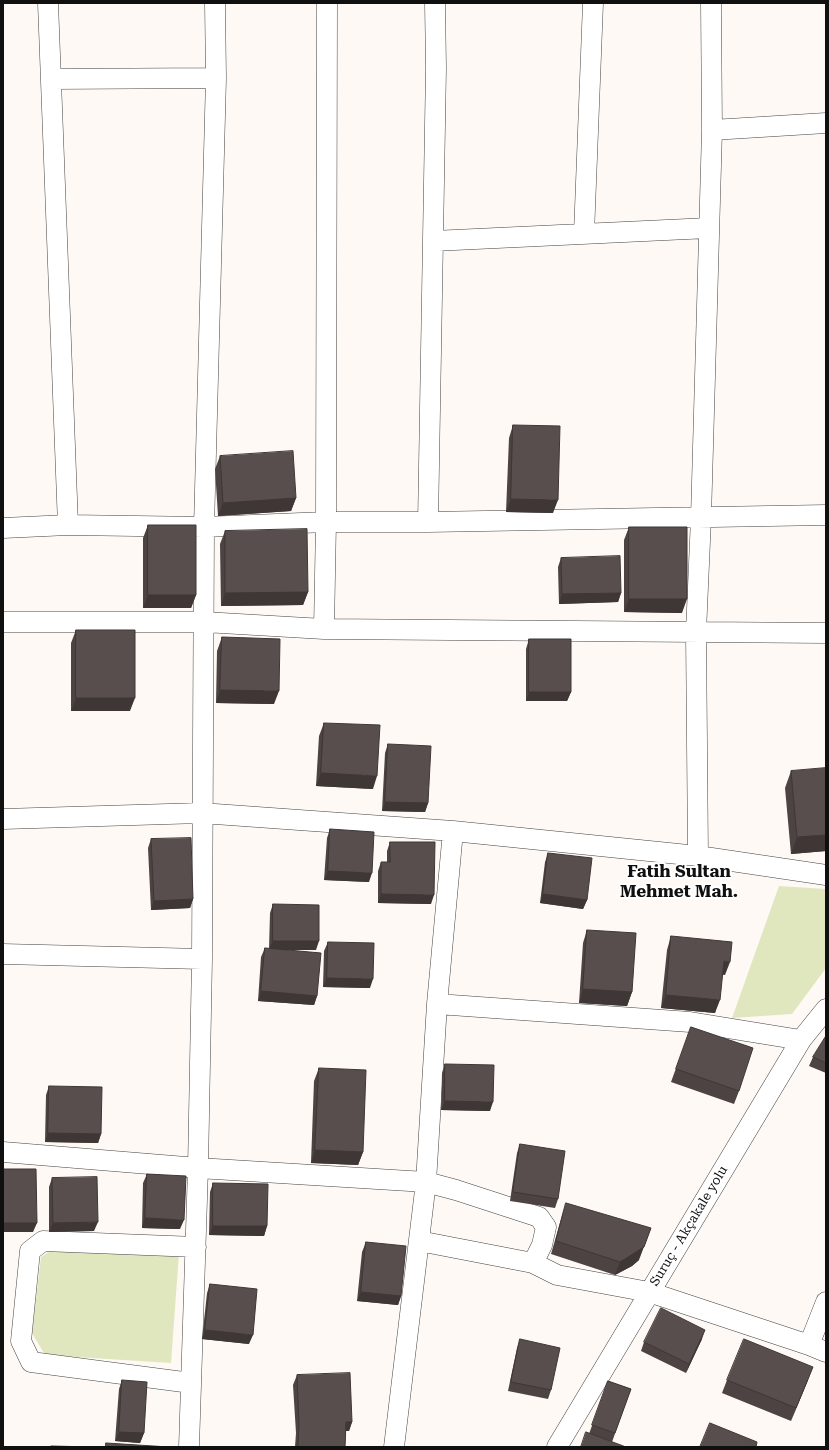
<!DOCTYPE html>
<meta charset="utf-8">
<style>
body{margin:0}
#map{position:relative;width:829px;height:1450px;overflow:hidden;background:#fef9f4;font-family:"Roboto Serif",serif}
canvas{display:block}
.frame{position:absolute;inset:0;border:4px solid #101010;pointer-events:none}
</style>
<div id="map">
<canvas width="829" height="1450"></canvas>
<div class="frame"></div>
</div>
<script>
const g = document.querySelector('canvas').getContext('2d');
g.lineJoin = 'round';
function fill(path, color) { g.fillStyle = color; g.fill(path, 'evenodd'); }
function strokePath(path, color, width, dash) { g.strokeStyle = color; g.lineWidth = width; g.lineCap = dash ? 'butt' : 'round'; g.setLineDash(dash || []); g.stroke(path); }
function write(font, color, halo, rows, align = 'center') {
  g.font = font + ' "Roboto Serif",serif'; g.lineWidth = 4; g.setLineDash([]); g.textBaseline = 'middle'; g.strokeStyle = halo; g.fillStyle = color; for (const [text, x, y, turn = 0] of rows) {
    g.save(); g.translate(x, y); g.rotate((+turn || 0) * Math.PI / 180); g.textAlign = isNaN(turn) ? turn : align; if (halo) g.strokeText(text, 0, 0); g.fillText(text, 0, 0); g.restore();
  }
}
fill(new Path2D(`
 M 779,886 L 826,889 L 826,968 L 792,1014 L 732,1018 Z
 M 52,1250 L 179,1253 L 171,1363 L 45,1355 L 32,1333 L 41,1257 Z`), '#e0e7bf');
const minor = new Path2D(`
 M 48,3 L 68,525
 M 51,79 L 216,78
 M 712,130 L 826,123
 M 584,234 L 593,3
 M 433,241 L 709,228
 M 428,522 L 436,68 L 435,3
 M 3,528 L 68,525 L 204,527 L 326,522 L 428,522 L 826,515
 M 3,622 L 204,622 L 324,629 L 826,633
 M 324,629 L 326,522 L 327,3
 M 3,819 L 201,813 L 453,831 L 698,856 L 826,875
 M 698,856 L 696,632 L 701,518 L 712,130 L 711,3
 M 3,954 L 202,959
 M 437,1004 L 690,1022 L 801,1040
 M 3,1152 L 198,1168 L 426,1182 L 456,1190 L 539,1217 L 546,1227 L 542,1245 L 533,1263
 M 419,1241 L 533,1263 L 557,1275 L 649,1292 L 809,1345 L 826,1352
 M 809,1345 L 826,1302
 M 191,1383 L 31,1362 L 21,1341 L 30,1251 L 43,1241 L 196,1247
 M 189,1447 L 198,1168 L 202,959 L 204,527 L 216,78 L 215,3
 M 394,1447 L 426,1182 L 437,1004 L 453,831
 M 557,1447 L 801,1040 L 826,1009`);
strokePath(minor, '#434343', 21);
strokePath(minor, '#fff', 20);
fill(new Path2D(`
 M 513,425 L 553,513 L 506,512 L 509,438 Z
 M 220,456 L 296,498 L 291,511 L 218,516 L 215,469 Z
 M 148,525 L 196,595 L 191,608 L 143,608 L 143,538 Z
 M 629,527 L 682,613 L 624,612 L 624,540 Z
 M 225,531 L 308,592 L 303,605 L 221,606 L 220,544 Z
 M 561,558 L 621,593 L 618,602 L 559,604 L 558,567 Z
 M 76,630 L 130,711 L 71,711 L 71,643 Z
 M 222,637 L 274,704 L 216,703 L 217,651 Z
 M 529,639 L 571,692 L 567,701 L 526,701 L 526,649 Z
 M 324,723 L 373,789 L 316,786 L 319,736 Z
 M 388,744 L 428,803 L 425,812 L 382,811 L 385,753 Z
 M 826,768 L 826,851 L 791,854 L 785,788 L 791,771 Z
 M 330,829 L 369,882 L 324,880 L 327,838 Z
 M 151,839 L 193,899 L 190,908 L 151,910 L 148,848 Z
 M 390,842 L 431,904 L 378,903 L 378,871 L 381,862 L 387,862 L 387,851 Z
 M 548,853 L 587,900 L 583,909 L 540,903 L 545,862 Z
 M 273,904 L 316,950 L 285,950 L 317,996 L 314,1005 L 258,1001 L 261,957 L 265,948 L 269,949 L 270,913 Z
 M 587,930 L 632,992 L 627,1006 L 579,1003 L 583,943 Z
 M 671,936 L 725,975 L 722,974 L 715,1013 L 661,1008 L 667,950 Z
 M 328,942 L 370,988 L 323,987 L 324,951 Z
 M 691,1027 L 739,1091 L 734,1104 L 671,1082 Z
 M 826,1036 L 826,1073 L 809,1066 L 813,1057 Z
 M 445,1064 L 490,1111 L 441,1110 L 442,1073 Z
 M 319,1068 L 363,1152 L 358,1165 L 311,1163 L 314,1081 Z
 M 49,1086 L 101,1134 L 98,1143 L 45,1142 L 46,1095 Z
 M 520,1144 L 558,1199 L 555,1208 L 510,1201 L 517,1153 Z
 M 147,1174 L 180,1229 L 142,1228 L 143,1183 Z
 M 52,1178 L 94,1231 L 49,1232 L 49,1187 Z
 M 213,1183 L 267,1226 L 264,1236 L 209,1235 L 210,1192 Z
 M 566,1203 L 639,1260 L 632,1266 L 615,1275 L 551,1254 L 562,1216 Z
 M 366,1242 L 401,1296 L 398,1305 L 357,1301 L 362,1252 Z
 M 210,1284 L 249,1344 L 202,1339 L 207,1293 Z
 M 520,1339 L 551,1390 L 548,1399 L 508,1391 L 517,1348 Z
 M 702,1339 L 686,1373 L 641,1351 L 644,1342 Z
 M 297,1375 L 352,1422 L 349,1431 L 346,1431 L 345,1447 L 295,1447 L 296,1433 L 293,1385 Z
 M 122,1380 L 144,1433 L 140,1443 L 115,1441 L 119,1389 Z
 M 727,1380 L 808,1380 L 791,1421 L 722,1393 Z
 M 608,1381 L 631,1389 L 612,1442 L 589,1434 Z`), '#4c4342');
fill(new Path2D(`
 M 296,498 L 291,511 L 218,516 L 223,503 Z
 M 511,499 L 558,500 L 553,513 L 506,512 Z
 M 308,592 L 303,605 L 221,606 L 225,593 Z
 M 621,593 L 618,602 L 559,604 L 562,594 Z
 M 148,595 L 196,595 L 191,608 L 143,608 Z
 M 629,599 L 687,599 L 682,613 L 624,612 Z
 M 220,690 L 279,691 L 274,704 L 216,703 Z
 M 529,692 L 571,692 L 567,701 L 526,701 Z
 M 76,698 L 135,698 L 130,711 L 71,711 Z
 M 321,773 L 377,776 L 373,789 L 316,786 Z
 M 385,802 L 428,803 L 425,812 L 382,811 Z
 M 826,835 L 826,851 L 791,854 L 797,837 Z
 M 328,871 L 372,873 L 369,882 L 324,880 Z
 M 381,894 L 434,895 L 431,904 L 378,903 Z
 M 543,894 L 587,900 L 583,909 L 540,903 Z
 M 193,899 L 190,908 L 151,910 L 154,901 Z
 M 273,941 L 319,941 L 316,950 L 269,950 Z
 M 724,961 L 730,962 L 725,975 L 719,974 Z
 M 327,978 L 373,979 L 370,988 L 323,987 Z
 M 583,989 L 632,992 L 627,1006 L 579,1003 Z
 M 261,991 L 317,996 L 314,1005 L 258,1001 Z
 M 666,995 L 720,1000 L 715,1013 L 661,1008 Z
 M 445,1101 L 493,1102 L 490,1111 L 441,1110 Z
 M 48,1133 L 101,1134 L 98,1143 L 45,1142 Z
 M 315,1150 L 363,1152 L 358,1165 L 311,1163 Z
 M 145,1218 L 184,1220 L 180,1229 L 142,1228 Z
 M 98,1222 L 94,1231 L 49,1232 L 53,1223 Z
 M 3,1223 L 37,1223 L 33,1232 L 3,1232 Z
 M 213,1226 L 267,1226 L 264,1236 L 209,1235 Z
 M 651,1228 L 639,1260 L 632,1266 L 615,1275 L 620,1262 Z
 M 361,1292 L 401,1296 L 398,1305 L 357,1301 Z
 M 205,1330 L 253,1335 L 249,1344 L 202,1339 Z
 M 705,1330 L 702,1339 L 686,1373 L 689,1364 Z
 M 813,1367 L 808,1380 L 791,1421 L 796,1408 Z
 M 346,1422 L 352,1422 L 349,1431 L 343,1431 Z
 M 119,1432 L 144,1433 L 140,1443 L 115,1441 Z`), '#3e3736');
const building = new Path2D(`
 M 513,425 L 560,426 L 558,500 L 511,499 Z
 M 293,451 L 296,498 L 223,503 L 220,456 Z
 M 148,525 L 196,525 L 196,595 L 148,595 Z
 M 629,527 L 687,527 L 687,599 L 629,599 Z
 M 307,529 L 308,592 L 225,593 L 225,531 Z
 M 620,556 L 621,593 L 562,594 L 561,558 Z
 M 76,630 L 135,630 L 135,698 L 76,698 Z
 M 222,637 L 280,639 L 279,691 L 220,690 Z
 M 529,639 L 571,639 L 571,692 L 529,692 Z
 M 324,723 L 380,725 L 377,776 L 321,773 Z
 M 388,744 L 431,746 L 428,803 L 385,802 Z
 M 826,768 L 826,835 L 797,837 L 791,771 Z
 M 330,829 L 374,832 L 372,873 L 328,871 Z
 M 191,838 L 193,899 L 154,901 L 151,839 Z
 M 390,842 L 435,842 L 434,895 L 381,894 L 381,862 L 390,862 Z
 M 548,853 L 592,858 L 587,900 L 543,894 Z
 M 273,904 L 319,905 L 319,941 L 273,941 Z
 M 587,930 L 636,933 L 632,992 L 583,989 Z
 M 671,936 L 732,942 L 730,962 L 724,961 L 720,1000 L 666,995 Z
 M 328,942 L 374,943 L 373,979 L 327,978 Z
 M 265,948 L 321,953 L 317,996 L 261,991 Z
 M 691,1027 L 753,1048 L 739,1091 L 676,1069 Z
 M 826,1036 L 826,1063 L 813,1057 Z
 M 445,1064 L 494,1065 L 493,1102 L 445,1101 Z
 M 319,1068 L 366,1070 L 363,1152 L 315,1150 Z
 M 49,1086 L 102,1087 L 101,1134 L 48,1133 Z
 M 520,1144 L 565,1151 L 558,1199 L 513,1192 Z
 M 3,1169 L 36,1169 L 37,1223 L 3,1223 Z
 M 147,1174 L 186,1176 L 184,1220 L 145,1218 Z
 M 97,1177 L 98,1222 L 53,1223 L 52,1178 Z
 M 213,1183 L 268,1184 L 267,1226 L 213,1226 Z
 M 566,1203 L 651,1228 L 644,1247 L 620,1262 L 556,1241 Z
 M 366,1242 L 406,1246 L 401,1296 L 361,1292 Z
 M 210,1284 L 257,1289 L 253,1335 L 205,1330 Z
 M 661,1308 L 705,1330 L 689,1364 L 644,1342 Z
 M 520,1339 L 560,1348 L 551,1390 L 511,1382 Z
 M 744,1339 L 813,1367 L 796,1408 L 727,1380 Z
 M 350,1373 L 352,1422 L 346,1422 L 345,1447 L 298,1447 L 299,1424 L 297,1375 Z
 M 122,1380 L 147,1382 L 144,1433 L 119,1432 Z
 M 608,1381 L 631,1389 L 615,1433 L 592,1425 Z
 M 710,1423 L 757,1442 L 756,1447 L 700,1447 Z
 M 586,1432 L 626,1447 L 581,1447 Z
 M 106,1443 L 169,1447 L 106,1447 Z
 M 51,1446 L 92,1447 L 51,1447 Z`);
fill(building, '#584e4d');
strokePath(building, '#3e3736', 1);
write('13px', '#101010', '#fff', [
 ["Suruç - Akçakale yolu",689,1226,-59]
]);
write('bold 17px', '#101010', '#fff', [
 ["Fatih Sultan",679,872],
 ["Mehmet Mah.",679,892]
]);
</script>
